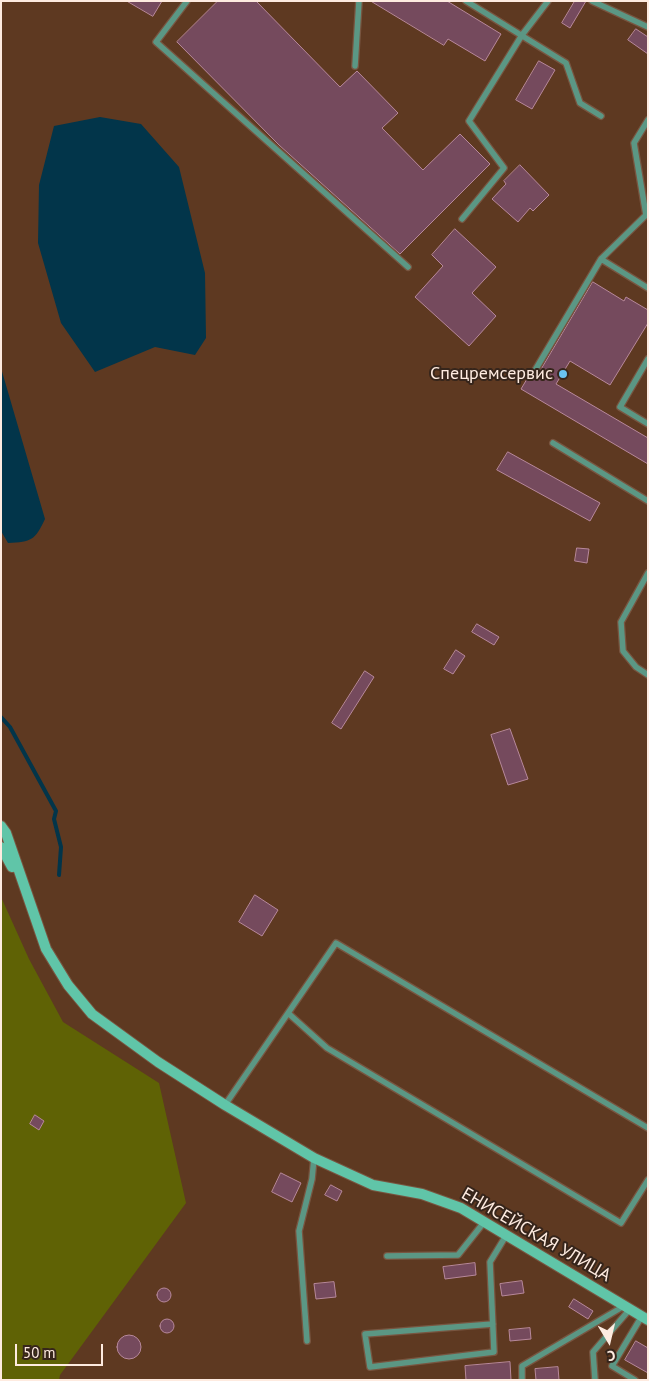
<!DOCTYPE html>
<meta charset="utf-8">
<style>
body{margin:0}
#map{position:relative;width:649px;height:1381px;overflow:hidden;background:#5e3921;font-family:"PT Sans",sans-serif}
canvas{display:block}
.frame{position:absolute;inset:0;border:2px solid #feebe0;pointer-events:none}
.north{position:absolute;left:584px;top:1316px;width:50px;height:50px;-webkit-text-stroke:4px #36251b;paint-order:stroke;rotate:171deg;font-size:14px;font-weight:700;line-height:20px;text-align:center;color:#feebe0}
.north::after{content:'';display:block;margin:auto;width:18px;height:22px;background:#feebe0;clip-path:polygon(50% 0,100% 100%,50% 72%,0 100%)}
.scale{position:absolute;left:15px;top:1344px;width:88px;height:22px;box-sizing:border-box;border:2px solid #feebe0;border-top:0;padding-left:6px;font-size:15px;line-height:18px;white-space:nowrap;color:#feebe0;-webkit-text-stroke:4px #36251b;paint-order:stroke}
</style>
<div id="map">
<canvas width="649" height="1381"></canvas>
<div class="frame"></div>
<div class="north">С</div>
<div class="scale">50 m</div>
</div>
<script>
const g = document.querySelector('canvas').getContext('2d');
g.lineJoin = 'round';
function fill(path, color) { g.fillStyle = color; g.fill(path, 'evenodd'); }
function strokePath(path, color, width, dash) { g.strokeStyle = color; g.lineWidth = width; g.lineCap = dash ? 'butt' : 'round'; g.setLineDash(dash || []); g.stroke(path); }
function write(font, color, halo, rows, align = 'center') {
  g.font = font + ' "PT Sans",sans-serif'; g.lineWidth = 4; g.setLineDash([]); g.textBaseline = 'middle'; g.strokeStyle = halo; g.fillStyle = color; for (const [text, x, y, turn = 0] of rows) {
    g.save(); g.translate(x, y); g.rotate((+turn || 0) * Math.PI / 180); g.textAlign = isNaN(turn) ? turn : align; if (halo) g.strokeText(text, 0, 0); g.fillText(text, 0, 0); g.restore();
  }
}
fill(new Path2D(`
 M 1,897 L 29,959 L 63,1022 L 159,1083 L 186,1203 L 60,1375 L 59,1380 L 1,1380 Z`), '#5f6205');
fill(new Path2D(`
 M 100,117 L 141,124 L 179,167 L 205,273 L 206,338 L 195,355 L 155,347 L 95,372 L 61,323 L 38,243 L 39,185 L 54,126 Z
 M 1,368 L 45,519 C 35,540 32,542 8,543 L 1,531 Z`), '#02354a');
strokePath(new Path2D(`
 M 1,717 L 10,727 L 56,811 L 54,819 L 61,847 L 59,875`), '#02354a', 4);
const building = new Path2D(`
 M 127,1 L 162,1 L 153,16 Z
 M 218,1 L 256,1 L 340,87 L 357,71 L 398,113 L 382,128 L 423,170 L 460,134 L 490,164 L 400,254 L 279,145 L 177,42 Z
 M 371,1 L 447,1 L 501,34 L 485,61 L 448,39 L 444,45 Z
 M 575,1 L 586,1 L 570,28 L 562,23 Z
 M 636,29 L 648,37 L 648,54 L 628,40 Z
 M 539,61 L 555,70 L 532,109 L 516,100 Z
 M 520,165 L 549,195 L 533,211 L 530,208 L 518,222 L 492,199 L 506,184 L 504,181 Z
 M 455,229 L 496,267 L 472,293 L 496,316 L 469,346 L 415,297 L 443,266 L 432,255 Z
 M 593,282 L 624,301 L 626,297 L 648,310 L 648,323 L 610,385 L 570,361 L 556,384 L 648,438 L 648,464 L 521,389 L 530,374 L 533,377 L 538,374 Z
 M 508,452 L 600,503 L 590,521 L 497,470 Z
 M 577,548 L 589,549 L 587,563 L 575,561 Z
 M 477,624 L 499,637 L 494,645 L 472,632 Z
 M 456,650 L 465,656 L 453,674 L 444,669 Z
 M 365,671 L 374,677 L 341,729 L 332,723 Z
 M 510,729 L 528,779 L 508,785 L 491,735 Z
 M 255,895 L 278,910 L 262,936 L 239,922 Z
 M 35,1115 L 44,1121 L 39,1130 L 30,1124 Z
 M 281,1173 L 301,1183 L 292,1202 L 272,1192 Z
 M 331,1185 L 342,1191 L 337,1201 L 325,1195 Z
 M 475,1263 L 476,1275 L 445,1279 L 443,1267 Z
 M 522,1281 L 524,1293 L 502,1296 L 500,1284 Z
 M 334,1282 L 336,1297 L 316,1299 L 314,1284 Z
 M157 1295a7 7 0 1 1 14 0a7 7 0 1 1-14 0Z
 M 574,1299 L 593,1311 L 588,1319 L 569,1307 Z
 M160 1326a7 7 0 1 1 14 0a7 7 0 1 1-14 0Z
 M 530,1328 L 531,1339 L 510,1341 L 509,1330 Z
 M117 1347a12 12 0 1 1 24 0a12 12 0 1 1-24 0Z
 M 636,1341 L 648,1348 L 648,1373 L 625,1360 Z
 M 510,1362 L 511,1380 L 466,1380 L 465,1366 Z
 M 558,1367 L 559,1380 L 536,1380 L 535,1369 Z`);
fill(building, '#754a5d');
strokePath(building, '#b7889b', 1);
const lane = new Path2D(`
 M 187,1 L 156,42 L 408,267
 M 466,1 L 566,63 L 580,103 L 601,116
 M 592,1 L 648,27
 M 355,66 L 359,1
 M 462,219 L 504,168 L 469,121 L 522,35 L 548,1
 M 601,259 L 648,288
 M 648,359 L 620,407 L 648,424
 M 534,372 L 601,259 L 646,215 L 634,143 L 648,120
 M 553,443 L 648,501
 M 648,573 L 621,622 L 623,651 L 636,667 L 648,675
 M 288,1013 L 327,1048 L 621,1223 L 648,1180
 M 225,1105 L 336,943 L 648,1128
 M 387,1256 L 458,1255 L 485,1221
 M 493,1324 L 365,1334 L 370,1367 L 494,1352 L 490,1262 L 507,1234
 M 307,1341 L 299,1231 L 312,1179 L 314,1158
 M 522,1380 L 522,1366 L 624,1306
 M 595,1380 L 593,1352 L 630,1309
 M 635,1380 L 612,1366 L 642,1316`);
const secondary = new Path2D(`
 M 1,826 L 6,833 L 46,949 L 68,985 L 92,1014 L 158,1062 L 225,1105 L 314,1158 L 373,1185 L 422,1194 L 461,1208 L 648,1320
 M 1,847 L 12,867`);
strokePath(lane, '#785540', 8);
strokePath(secondary, '#785540', 12);
strokePath(lane, '#5b9784', 5.5);
strokePath(secondary, '#60c5a8', 10);
for (const [x, y, r, color] of [
 [563,374,5,"#69c3f1"]
]) { const dot = new Path2D(); dot.arc(x, y, r, 0, 2 * Math.PI); g.fillStyle = color; g.fill(dot); strokePath(dot, '#36251b', 2); }
write('18px', '#feebe0', '#36251b', [
 ["Спецремсервис",553,374]
], 'right');
write('18px', '#feebe0', '#36251b', [
 ["ЕНИСЕЙСКАЯ УЛИЦА",536,1235,30]
]);
</script>
